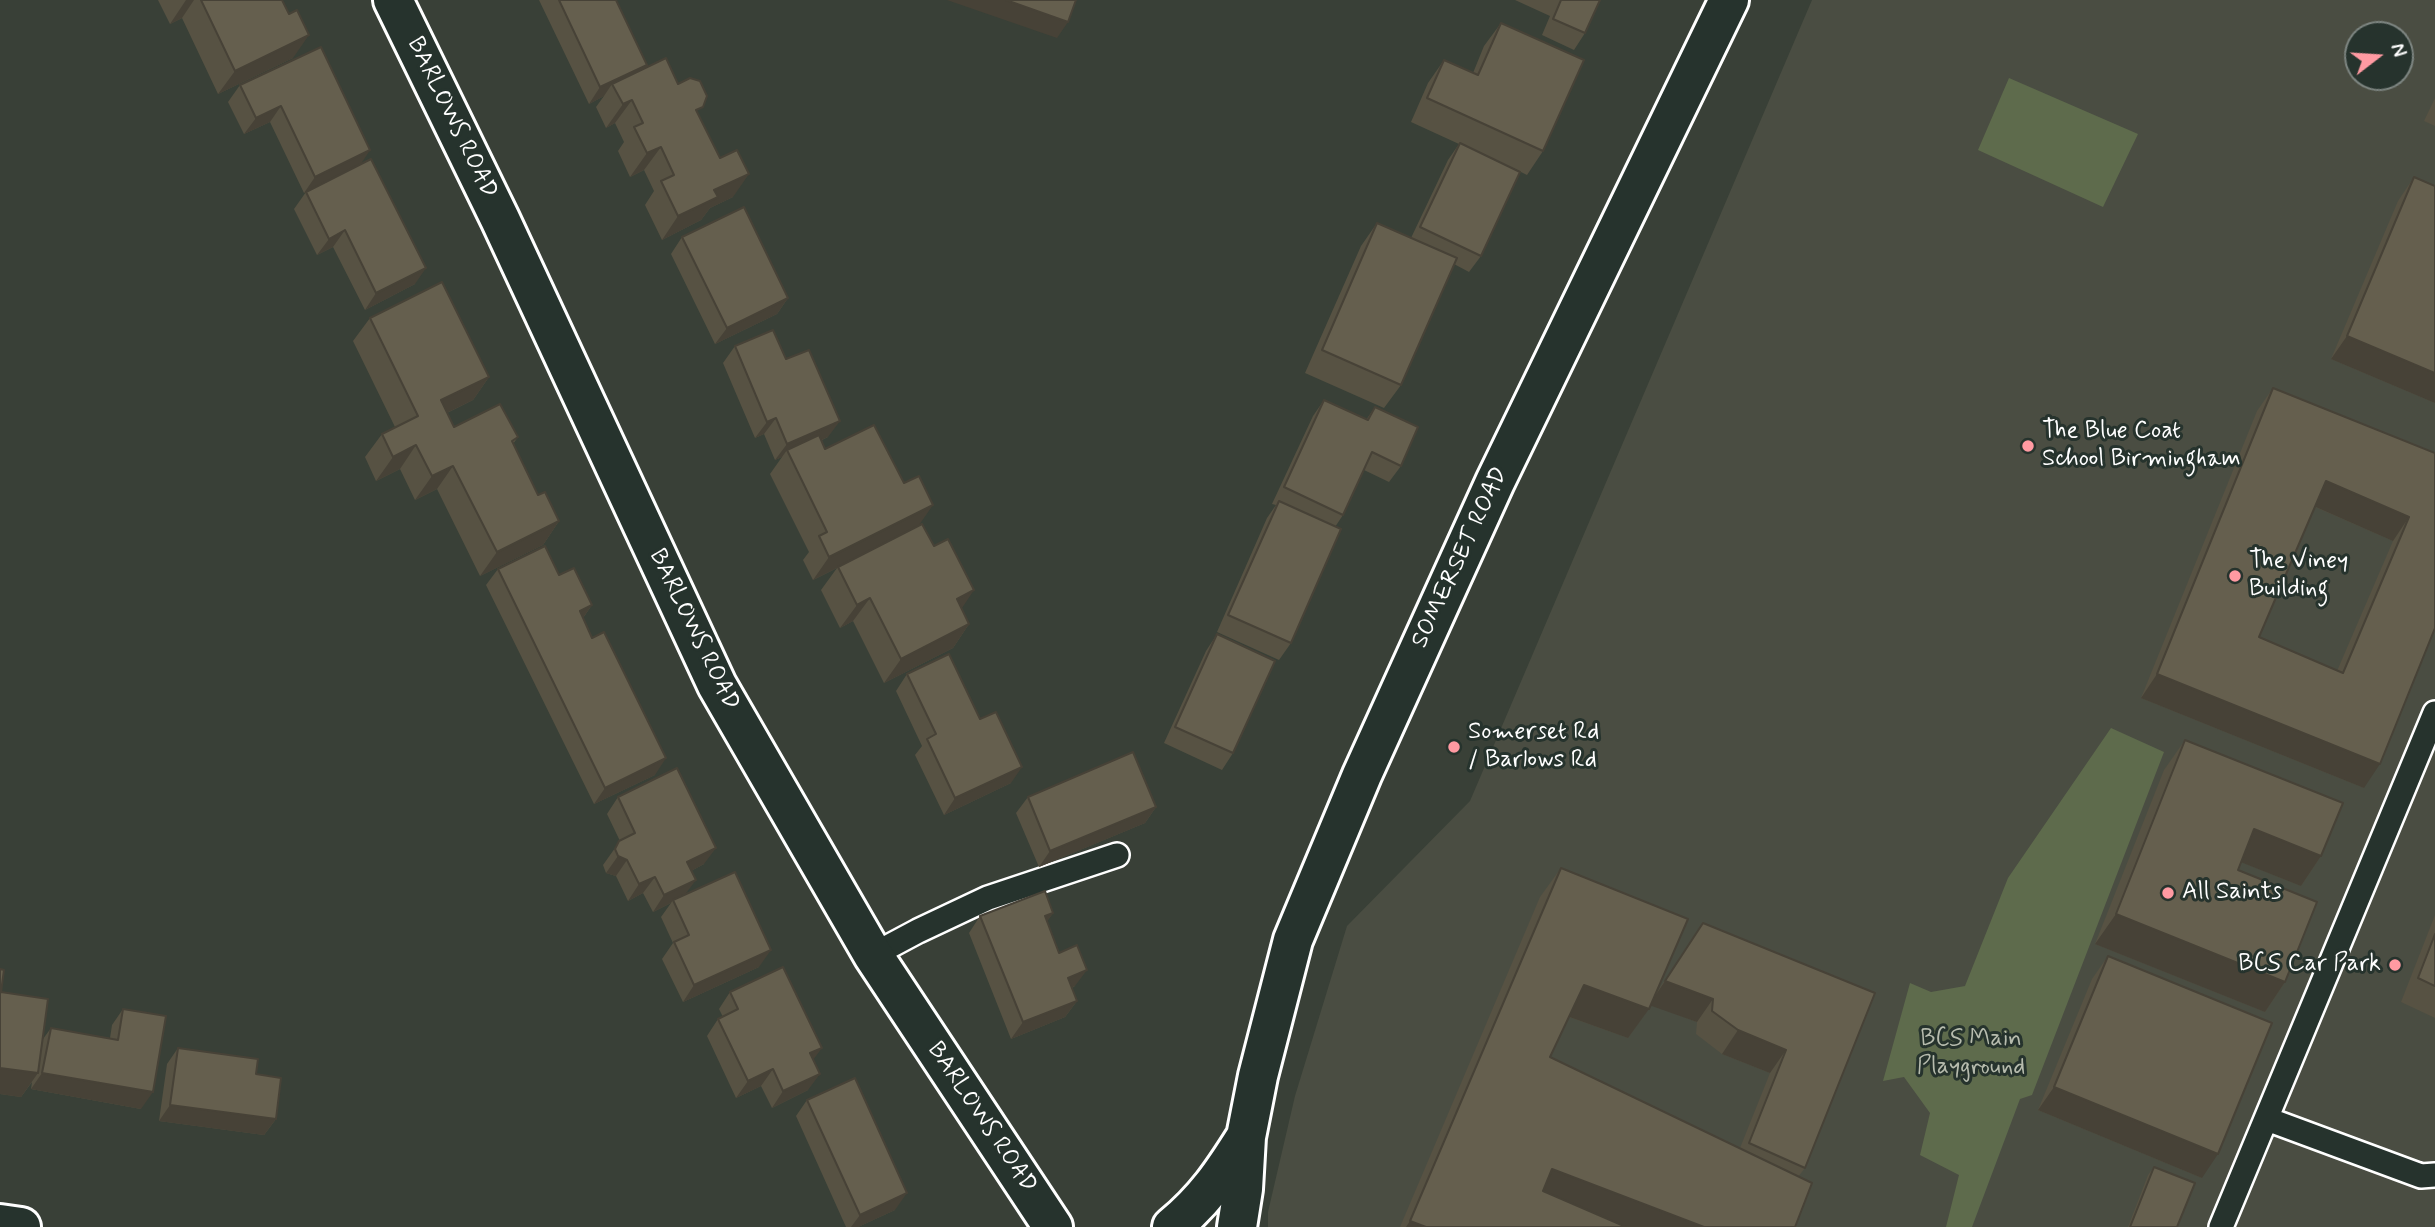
<!DOCTYPE html>
<style>
body{margin:0}
#map{position:relative;width:2435px;height:1227px;overflow:hidden;background:#394037;font-family:Mynerve,sans-serif}
canvas{display:block}
.north{position:absolute;left:2344px;top:21px;width:70px;height:70px;box-sizing:border-box;background:#26332d;border:2px solid #7d8581;border-radius:50%;rotate:73deg;font-size:19px;font-weight:700;line-height:28px;text-align:center;color:#fff}
.north::after{content:'';display:block;margin:auto;width:24px;height:32px;background:#ff9aa2;clip-path:polygon(50% 0,100% 100%,50% 72%,0 100%)}
</style>
<div id="map">
<canvas width="2435" height="1227"></canvas>
<div class="north">N</div>
</div>
<script>
const g = document.querySelector('canvas').getContext('2d');
g.lineJoin = 'round';
function fill(path, color) { g.fillStyle = color; g.fill(path, 'evenodd'); }
function strokePath(path, color, width, dash) { g.strokeStyle = color; g.lineWidth = width; g.lineCap = dash ? 'butt' : 'round'; g.setLineDash(dash || []); g.stroke(path); }
function write(font, color, halo, rows, align = 'center') {
  g.font = font + ' Mynerve,sans-serif'; g.lineWidth = 6; g.setLineDash([]); g.textBaseline = 'middle'; g.strokeStyle = halo; g.fillStyle = color; for (const [text, x, y, turn = 0] of rows) {
    g.save(); g.translate(x, y); g.rotate((+turn || 0) * Math.PI / 180); g.textAlign = isNaN(turn) ? turn : align; if (halo) g.strokeText(text, 0, 0); g.fillText(text, 0, 0); g.restore();
  }
}
fill(new Path2D(`
 M 1812,0 L 2435,0 L 2435,1227 L 1268,1227 L 1268,1212 L 1295,1096 L 1347,926 L 1470,801 ZM 2358,35 L 2400,35 L 2400,77 L 2358,77 Z`), '#4a4d42');
fill(new Path2D(`
 M 2009,78 L 2138,134 L 2103,207 L 1978,150 Z
 M 2111,728 L 2164,752 L 2032,1095 L 2020,1099 L 1972,1227 L 1946,1227 L 1959,1175 L 1920,1155 L 1930,1113 L 1904,1077 L 1883,1081 L 1910,983 L 1931,992 L 1965,986 L 2008,878 Z`), '#5e6b4c');
const lane = new Path2D(`
 M 873,955 L 918,931 L 988,898 L 1117,855
 M 2267,1119 L 2421,1176 L 2435,1175
 M 2221,1227 L 2435,713`);
const street = new Path2D(`
 M 393,0 L 500,219 L 717,685 L 873,955 L 1053,1227
 M 0,1224 L 21,1227`);
const secondary = new Path2D(`
 M 1172,1227 C 1205,1200 1223,1173 1245,1138
 M 1237,1227 L 1243,1189 L 1246,1137 L 1258,1076 L 1293,940 L 1362,775 L 1495,482 L 1729,0`);
strokePath(lane, '#fff', 28);
strokePath(street, '#fff', 44);
strokePath(secondary, '#fff', 44);
strokePath(lane, '#26332d', 23);
strokePath(street, '#26332d', 38);
strokePath(secondary, '#26332d', 38);
fill(new Path2D(`
 M 158,0 L 282,0 L 293,58 L 218,94 L 182,18 L 170,24 Z
 M 539,0 L 616,0 L 647,65 L 645,68 L 678,84 L 698,114 L 733,197 L 710,208 L 701,220 L 662,240 L 645,205 L 654,191 L 644,170 L 630,177 L 618,151 L 624,142 L 615,123 L 606,128 L 596,107 L 604,96 L 589,104 Z
 M 1515,0 L 1600,0 L 1585,33 L 1574,50 L 1542,35 L 1550,16 Z
 M 1501,23 L 1543,151 L 1527,175 L 1513,168 L 1481,256 L 1469,272 L 1454,264 L 1401,385 L 1384,408 L 1305,373 L 1361,246 L 1377,223 L 1411,238 L 1448,160 L 1459,144 L 1411,122 L 1428,83 L 1444,60 L 1473,73 L 1484,46 Z
 M 321,47 L 361,165 L 415,284 L 365,310 L 333,247 L 317,255 L 294,209 L 306,192 L 308,191 L 304,193 L 270,122 L 244,134 L 228,102 L 240,85 Z
 M 2435,98 L 2435,126 L 2424,121 Z
 M 2414,177 L 2435,403 L 2331,359 L 2398,201 Z
 M 682,237 L 788,298 L 777,314 L 715,344 L 671,254 Z
 M 370,318 L 489,377 L 473,400 L 447,413 L 454,427 L 518,437 L 513,444 L 538,495 L 559,521 L 543,545 L 480,576 L 437,489 L 415,500 L 400,469 L 376,481 L 365,457 L 382,434 L 395,427 L 353,341 Z
 M 735,346 L 786,359 L 828,437 L 822,440 L 825,449 L 919,525 L 969,624 L 953,648 L 884,683 L 853,621 L 840,628 L 821,590 L 837,568 L 813,580 L 803,560 L 809,552 L 770,474 L 782,457 L 775,460 L 764,434 L 755,438 L 723,363 Z
 M 2273,388 L 2435,453 L 2364,788 L 2141,698 L 2257,411 ZM 2315,507 L 2393,541 L 2337,671 L 2259,637 Z
 M 1324,400 L 1366,420 L 1375,407 L 1401,466 L 1389,482 L 1364,470 L 1343,515 L 1335,527 L 1291,643 L 1279,660 L 1217,632 L 1267,518 L 1276,505 L 1272,504 L 1313,416 Z
 M 498,569 L 559,575 L 592,605 L 583,618 L 655,775 L 594,804 L 486,585 Z
 M 1217,634 L 1233,753 L 1222,770 L 1164,743 L 1206,651 Z
 M 907,674 L 980,719 L 1011,783 L 944,815 L 915,755 L 922,746 L 896,691 Z
 M 2185,740 L 2321,856 L 2301,886 L 2241,862 L 2238,870 L 2285,982 L 2265,1012 L 2095,944 L 2164,770 Z
 M 618,797 L 704,864 L 691,871 L 685,895 L 759,967 L 683,1002 L 662,959 L 673,943 L 661,917 L 671,903 L 653,912 L 643,893 L 628,901 L 616,876 L 606,873 L 603,865 L 620,841 L 607,814 Z
 M 1028,797 L 1156,807 L 1145,823 L 1039,867 L 1016,813 Z
 M 1561,868 L 1655,995 L 1703,923 L 1875,993 L 1805,1168 L 1798,1177 L 1795,1227 L 1400,1227 L 1540,897 ZM 1651,1005 L 1697,1022 L 1696,1034 L 1722,1054 L 1770,1073 L 1740,1148 L 1550,1057 L 1569,1017 L 1628,1038 Z
 M 1053,913 L 1047,921 L 1059,953 L 1075,986 L 1072,988 L 1077,1001 L 1065,1017 L 1011,1039 L 969,933 L 980,916 Z
 M 2435,915 L 2435,1018 L 2401,1002 Z
 M 2108,956 L 2202,1178 L 2038,1110 L 2092,979 Z
 M 0,969 L 1,992 L 43,1039 L 51,1028 L 110,1038 L 112,1025 L 123,1009 L 141,1109 L 31,1089 L 32,1082 L 21,1097 L 0,1094 Z
 M 730,992 L 813,1060 L 808,1090 L 772,1108 L 761,1086 L 736,1098 L 707,1036 L 718,1019 L 723,1017 L 719,1009 Z
 M 178,1048 L 256,1074 L 276,1119 L 264,1135 L 159,1121 L 167,1064 Z
 M 807,1100 L 895,1210 L 858,1227 L 846,1227 L 796,1116 Z
 M 2154,1167 L 2177,1227 L 2128,1227 L 2148,1175 Z`), '#575243');
fill(new Path2D(`
 M 186,0 L 194,0 L 182,18 L 170,24 Z
 M 947,0 L 1006,0 L 1068,22 L 1057,38 Z
 M 309,35 L 293,58 L 218,94 L 235,71 Z
 M 647,65 L 636,81 L 612,84 L 604,96 L 589,104 L 600,87 Z
 M 632,100 L 615,123 L 606,128 L 623,104 Z
 M 281,106 L 270,122 L 244,134 L 256,118 Z
 M 661,147 L 644,170 L 630,177 L 647,153 Z
 M 370,150 L 359,167 L 304,193 L 315,177 Z
 M 749,174 L 733,197 L 710,208 L 701,220 L 662,240 L 678,216 L 714,190 Z
 M 345,230 L 333,247 L 317,255 L 329,239 Z
 M 426,268 L 415,284 L 365,310 L 376,293 Z
 M 788,298 L 777,314 L 715,344 L 727,328 Z
 M 2347,336 L 2435,373 L 2435,403 L 2331,359 Z
 M 489,377 L 473,400 L 424,424 L 441,400 Z
 M 776,418 L 764,434 L 755,438 L 767,422 Z
 M 840,421 L 828,437 L 789,454 L 787,450 L 782,457 L 775,460 L 787,444 Z
 M 416,445 L 400,469 L 376,481 L 393,457 Z
 M 453,466 L 437,489 L 415,500 L 432,476 Z
 M 2326,481 L 2409,517 L 2393,541 L 2309,504 Z
 M 933,505 L 917,528 L 813,580 L 829,557 Z
 M 559,521 L 543,545 L 480,576 L 497,552 Z
 M 974,590 L 958,614 L 957,599 Z
 M 870,598 L 853,621 L 840,628 L 857,605 Z
 M 592,605 L 580,622 L 580,611 Z
 M 969,624 L 953,648 L 884,683 L 901,659 Z
 M 2157,674 L 2380,764 L 2364,788 L 2141,698 Z
 M 666,758 L 655,775 L 594,804 L 605,788 Z
 M 1022,767 L 1011,783 L 944,815 L 955,798 Z
 M 1156,807 L 1145,823 L 1039,867 L 1050,851 Z
 M 2254,829 L 2321,856 L 2301,886 L 2233,859 Z
 M 716,848 L 704,864 L 676,879 L 687,862 Z
 M 618,856 L 627,860 L 616,876 L 606,873 Z
 M 655,877 L 643,893 L 628,901 L 639,884 Z
 M 696,880 L 684,896 L 673,900 L 671,903 L 653,912 L 664,895 Z
 M 1053,913 L 1042,929 L 1045,916 Z
 M 2116,914 L 2285,982 L 2265,1012 L 2095,944 Z
 M 771,950 L 759,967 L 683,1002 L 694,985 Z
 M 1087,970 L 1075,986 L 1056,994 L 1068,978 Z
 M 1665,981 L 1713,999 L 1697,1022 L 1649,1005 Z
 M 1584,985 L 1649,1009 L 1628,1038 L 1564,1015 Z
 M 1077,1001 L 1065,1017 L 1011,1039 L 1023,1022 Z
 M 1738,1030 L 1786,1050 L 1770,1073 L 1722,1054 Z
 M 822,1048 L 810,1064 L 810,1053 Z
 M 0,1068 L 38,1073 L 21,1097 L 0,1094 Z
 M 773,1069 L 761,1086 L 736,1098 L 748,1081 Z
 M 42,1073 L 153,1092 L 141,1109 L 31,1089 Z
 M 820,1074 L 808,1090 L 772,1108 L 783,1091 Z
 M 2054,1087 L 2218,1154 L 2202,1178 L 2038,1110 Z
 M 170,1105 L 276,1119 L 264,1135 L 159,1121 Z
 M 1552,1169 L 1704,1227 L 1605,1227 L 1532,1199 Z
 M 907,1193 L 895,1210 L 858,1227 L 851,1227 L 860,1215 Z
 M 1410,1221 L 1426,1227 L 1406,1227 Z`), '#474237');
const building = new Path2D(`
 M 201,0 L 282,0 L 289,14 L 297,10 L 309,35 L 235,71 Z
 M 559,0 L 616,0 L 647,65 L 600,87 Z
 M 1006,0 L 1076,0 L 1068,22 Z
 M 1561,0 L 1600,0 L 1585,33 L 1553,19 Z
 M 1501,23 L 1584,60 L 1543,151 L 1427,98 L 1444,60 L 1478,75 Z
 M 321,47 L 370,150 L 315,177 L 281,106 L 256,118 L 240,85 Z
 M 666,58 L 678,84 L 690,78 L 700,81 L 707,96 L 703,107 L 696,110 L 720,158 L 737,150 L 749,174 L 714,190 L 718,197 L 678,216 L 661,181 L 674,175 L 661,147 L 647,153 L 634,127 L 643,123 L 632,100 L 623,104 L 612,84 Z
 M 1460,143 L 1520,172 L 1481,256 L 1420,227 Z
 M 371,159 L 426,268 L 376,293 L 345,230 L 329,239 L 306,192 Z
 M 2414,177 L 2435,186 L 2435,373 L 2347,336 Z
 M 744,207 L 788,298 L 727,328 L 682,237 Z
 M 1377,223 L 1457,258 L 1401,385 L 1322,350 Z
 M 442,282 L 489,377 L 441,400 L 454,427 L 500,404 L 518,437 L 512,441 L 538,495 L 545,492 L 559,521 L 497,552 L 453,466 L 432,476 L 416,445 L 393,457 L 382,434 L 418,416 L 370,318 Z
 M 773,330 L 786,359 L 809,350 L 840,421 L 787,444 L 776,418 L 767,422 L 735,346 Z
 M 2273,388 L 2435,453 L 2435,628 L 2380,764 L 2157,674 ZM 2326,481 L 2409,517 L 2343,673 L 2259,637 Z
 M 1324,400 L 1368,420 L 1375,407 L 1418,427 L 1401,466 L 1372,452 L 1343,515 L 1284,487 Z
 M 874,425 L 904,483 L 919,476 L 933,505 L 829,557 L 819,536 L 827,532 L 787,450 L 819,435 L 825,449 Z
 M 1279,501 L 1341,529 L 1291,643 L 1228,615 Z
 M 922,524 L 934,546 L 948,539 L 974,590 L 957,599 L 969,624 L 901,659 L 870,598 L 857,605 L 838,567 Z
 M 545,546 L 559,575 L 574,568 L 592,605 L 580,611 L 592,638 L 604,632 L 666,758 L 605,788 L 498,569 Z
 M 1217,634 L 1275,661 L 1233,753 L 1175,727 Z
 M 949,654 L 980,719 L 996,712 L 1022,767 L 955,798 L 927,739 L 936,734 L 907,674 Z
 M 2185,740 L 2343,803 L 2321,856 L 2254,829 L 2238,870 L 2317,902 L 2285,982 L 2116,914 Z
 M 1133,752 L 1156,807 L 1050,851 L 1028,797 Z
 M 677,768 L 716,848 L 687,862 L 696,880 L 664,895 L 655,877 L 639,884 L 627,860 L 618,856 L 615,849 L 619,841 L 635,833 L 618,797 Z
 M 1561,868 L 1688,919 L 1649,1009 L 1584,985 L 1550,1057 L 1812,1183 L 1795,1227 L 1704,1227 L 1552,1169 L 1543,1191 L 1626,1227 L 1426,1227 L 1410,1221 Z
 M 735,872 L 771,950 L 694,985 L 674,942 L 689,935 L 673,900 Z
 M 1045,891 L 1053,913 L 1045,916 L 1059,953 L 1077,945 L 1087,970 L 1068,978 L 1077,1001 L 1023,1022 L 980,916 Z
 M 1703,923 L 1875,993 L 1805,1168 L 1749,1143 L 1786,1050 L 1738,1030 L 1712,1011 L 1713,999 L 1665,981 Z
 M 2435,934 L 2435,986 L 2418,978 Z
 M 2108,956 L 2272,1023 L 2218,1154 L 2054,1087 Z
 M 783,967 L 822,1048 L 810,1053 L 820,1074 L 783,1091 L 773,1069 L 748,1081 L 718,1019 L 738,1009 L 730,992 Z
 M 0,969 L 4,970 L 1,992 L 48,999 L 38,1073 L 0,1068 Z
 M 123,1009 L 166,1016 L 153,1092 L 42,1073 L 51,1028 L 118,1040 Z
 M 178,1048 L 258,1059 L 256,1074 L 281,1078 L 276,1119 L 170,1105 Z
 M 855,1078 L 907,1193 L 860,1215 L 807,1100 Z
 M 2154,1167 L 2195,1183 L 2177,1227 L 2130,1227 Z`);
fill(building, '#655f4e');
strokePath(building, '#474237', 2);
for (const [x, y, r, color] of [
 [2028,446,7,"#ff9aa2"],
 [2235,576,7,"#ff9aa2"],
 [1454,747,7,"#ff9aa2"],
 [2168,893,7,"#ff9aa2"],
 [2395,965,7,"#ff9aa2"]
]) { const dot = new Path2D(); dot.arc(x, y, r, 0, 2 * Math.PI); g.fillStyle = color; g.fill(dot); strokePath(dot, '#26332d', 2.5); }
write('24px', '#fff', '#26332d', [
 ["BARLOWS ROAD",451,118,64],
 ["SOMERSET ROAD",1461,558,-65],
 ["BARLOWS ROAD",693,630,64],
 ["BARLOWS ROAD",981,1118,56]
]);
write('24px', '#fff', '#26332d', [
 ["The Blue Coat",2042,432],
 ["School Birmingham",2042,460],
 ["The Viney",2249,562],
 ["Building",2249,590],
 ["Somerset Rd",1468,733],
 ["/ Barlows Rd",1468,761],
 ["All Saints",2182,893],
 ["BCS Car Park",2381,965,"right"]
], 'left');
write('24px', '#b7bcae', '#26332d', [
 ["BCS Main",1971,1040],
 ["Playground",1971,1068]
]);
</script>
